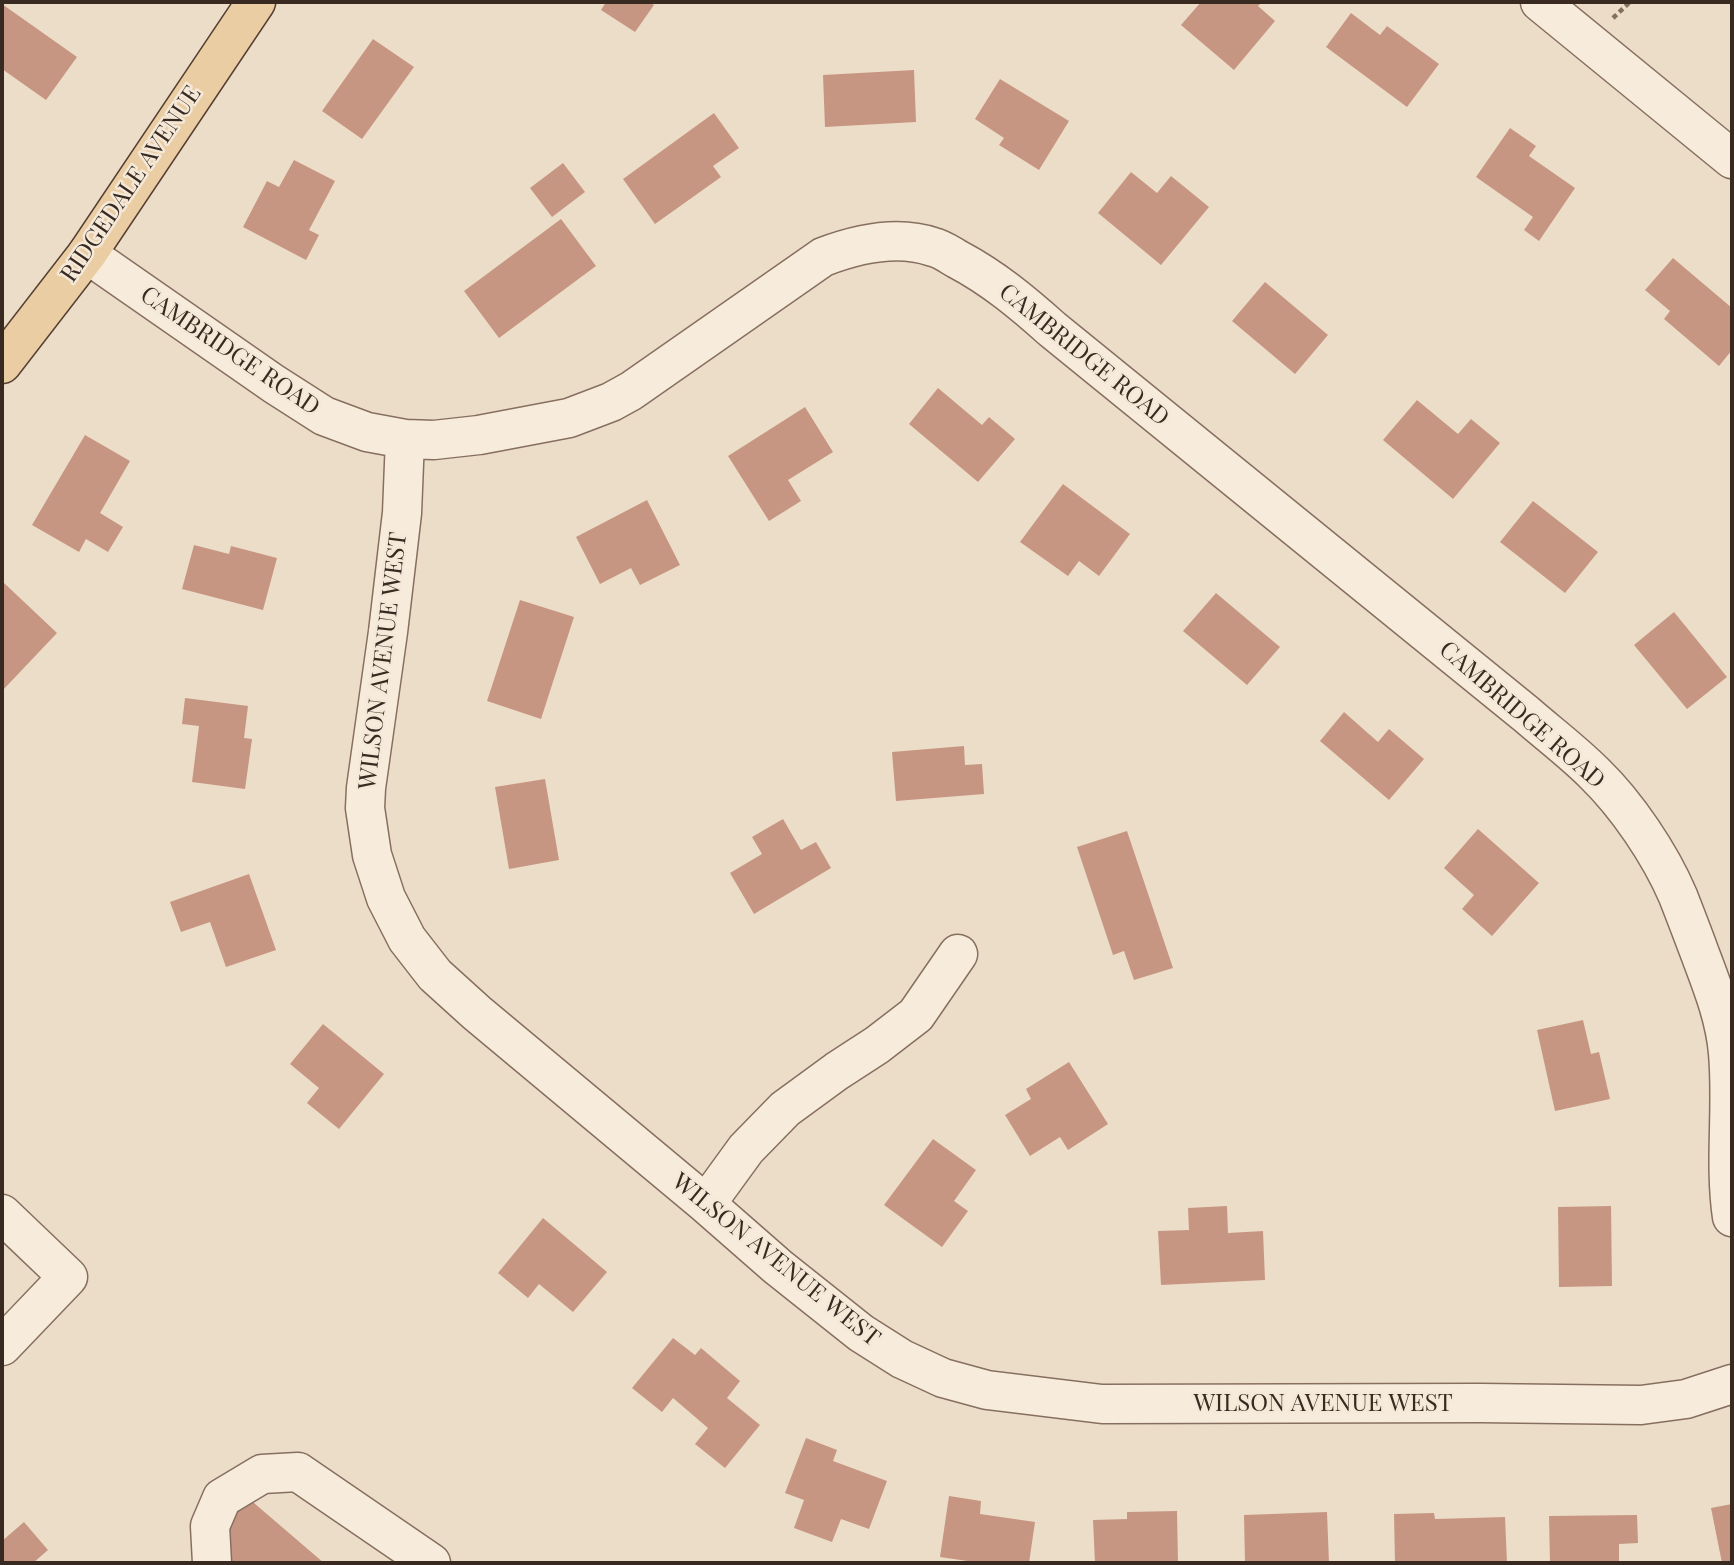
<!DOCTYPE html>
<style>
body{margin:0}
#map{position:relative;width:1734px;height:1565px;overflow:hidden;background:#ecddc9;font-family:"Playfair Display",serif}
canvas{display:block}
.frame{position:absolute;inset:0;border:4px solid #382a21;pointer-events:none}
</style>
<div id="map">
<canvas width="1734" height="1565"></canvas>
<div class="frame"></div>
</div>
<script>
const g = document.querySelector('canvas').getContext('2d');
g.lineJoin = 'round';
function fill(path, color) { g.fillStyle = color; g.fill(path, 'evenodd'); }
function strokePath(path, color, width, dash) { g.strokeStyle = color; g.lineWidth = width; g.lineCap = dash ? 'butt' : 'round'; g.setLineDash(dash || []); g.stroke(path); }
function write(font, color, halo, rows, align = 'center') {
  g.font = font + ' "Playfair Display",serif'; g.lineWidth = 5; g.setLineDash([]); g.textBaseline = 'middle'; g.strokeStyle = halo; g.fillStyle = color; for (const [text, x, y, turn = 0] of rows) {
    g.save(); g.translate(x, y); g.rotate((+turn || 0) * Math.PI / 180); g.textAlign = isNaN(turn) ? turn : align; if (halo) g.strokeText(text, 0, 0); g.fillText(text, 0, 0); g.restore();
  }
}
fill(new Path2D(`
 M 606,2 L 649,2 L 654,5 L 635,32 L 601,10 Z
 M 1201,2 L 1262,2 L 1258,6 L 1275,21 L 1234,70 L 1181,25 Z
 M 2,4 L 77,57 L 46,100 L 2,69 Z
 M 1351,13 L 1380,35 L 1387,26 L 1439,64 L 1407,107 L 1326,47 Z
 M 373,39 L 414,67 L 362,139 L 322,111 Z
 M 914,70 L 916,122 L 825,127 L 823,75 Z
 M 1000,79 L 1069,121 L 1039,170 L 999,145 L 1004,138 L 975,119 Z
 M 714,113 L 739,148 L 713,166 L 721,177 L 655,224 L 623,179 Z
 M 1510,128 L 1536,146 L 1529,156 L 1575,188 L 1539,241 L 1524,230 L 1533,217 L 1476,177 Z
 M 294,160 L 335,181 L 309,230 L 319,235 L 306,260 L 243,227 L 267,181 L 279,187 Z
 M 563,163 L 585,192 L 552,217 L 530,188 Z
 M 1131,172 L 1157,193 L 1171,176 L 1209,207 L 1161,265 L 1098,213 Z
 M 561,219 L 596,266 L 499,338 L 464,291 Z
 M 1673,258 L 1732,308 L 1732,350 L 1719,366 L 1664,319 L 1670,311 L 1645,290 Z
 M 1265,282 L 1328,335 L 1295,374 L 1232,321 Z
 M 938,388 L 982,425 L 989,417 L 1015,439 L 978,482 L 909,424 Z
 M 1417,400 L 1458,434 L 1471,419 L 1500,443 L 1453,499 L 1383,440 Z
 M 805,407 L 833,452 L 788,480 L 801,501 L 769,521 L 728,456 Z
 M 85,435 L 130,461 L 100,513 L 123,527 L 108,552 L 86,539 L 79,552 L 32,525 Z
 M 1063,484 L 1130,534 L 1099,576 L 1079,561 L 1068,576 L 1020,542 Z
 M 647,500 L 680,565 L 640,585 L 631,568 L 600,584 L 576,537 Z
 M 1533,501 L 1598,552 L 1565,593 L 1500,542 Z
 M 194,545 L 229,554 L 231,546 L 277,558 L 263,610 L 182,589 Z
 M 3,582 L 57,633 L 2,691 L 2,584 Z
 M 1216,593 L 1280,647 L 1247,685 L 1183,631 Z
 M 520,600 L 574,617 L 541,719 L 487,701 Z
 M 1674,612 L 1727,677 L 1687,709 L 1634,645 Z
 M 185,698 L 248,706 L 244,738 L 252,739 L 245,789 L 192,782 L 199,726 L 182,724 Z
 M 1344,712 L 1378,742 L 1389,729 L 1424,759 L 1389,800 L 1320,741 Z
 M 964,746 L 965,765 L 982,764 L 984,794 L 896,801 L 892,752 Z
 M 545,779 L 559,860 L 509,869 L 495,787 Z
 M 783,819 L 801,850 L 816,842 L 831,868 L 754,914 L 730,873 L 762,854 L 752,837 Z
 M 1478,829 L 1539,883 L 1492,936 L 1462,909 L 1474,895 L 1444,868 Z
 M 1127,831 L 1173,968 L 1134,980 L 1124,951 L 1113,955 L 1077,847 Z
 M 249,874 L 276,950 L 226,967 L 210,922 L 181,932 L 170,902 Z
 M 1583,1020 L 1591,1054 L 1599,1052 L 1610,1099 L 1555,1111 L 1537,1030 Z
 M 323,1024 L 384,1074 L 339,1129 L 307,1103 L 319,1088 L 290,1064 Z
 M 1069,1062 L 1108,1124 L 1068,1150 L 1060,1137 L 1030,1156 L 1005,1115 L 1031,1099 L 1026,1089 Z
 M 933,1139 L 976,1170 L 954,1201 L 968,1211 L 942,1247 L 884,1205 Z
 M 1227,1206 L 1228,1233 L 1263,1231 L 1265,1280 L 1161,1285 L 1158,1231 L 1189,1230 L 1188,1208 Z
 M 1611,1206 L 1612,1286 L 1559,1287 L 1558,1207 Z
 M 543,1218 L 607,1272 L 573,1312 L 539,1284 L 528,1298 L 498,1273 Z
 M 673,1338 L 695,1355 L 701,1348 L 740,1381 L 727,1398 L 760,1425 L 725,1468 L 695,1444 L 708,1428 L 673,1398 L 662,1412 L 632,1388 Z
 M 806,1438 L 837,1450 L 833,1461 L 887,1481 L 869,1529 L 841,1519 L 832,1542 L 794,1528 L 804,1500 L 785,1493 Z
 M 949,1496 L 981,1501 L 980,1514 L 1035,1522 L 1029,1563 L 981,1563 L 940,1557 Z
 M 247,1497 L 324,1563 L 222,1563 L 221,1527 Z
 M 1732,1504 L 1732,1563 L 1722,1563 L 1711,1508 Z
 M 1177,1511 L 1178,1563 L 1095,1563 L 1093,1520 L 1127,1519 L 1127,1512 Z
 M 1327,1512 L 1329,1563 L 1245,1563 L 1244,1515 Z
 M 1434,1513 L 1435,1519 L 1505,1517 L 1507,1563 L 1395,1563 L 1394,1514 Z
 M 1637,1515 L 1638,1543 L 1619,1544 L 1619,1563 L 1550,1563 L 1549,1516 Z
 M 24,1522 L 48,1550 L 33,1563 L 2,1563 L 2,1541 Z`), '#c79682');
const minor = new Path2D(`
 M 1540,2 L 1732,159
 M 87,254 L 274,384 L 324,416 L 367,432 L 405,439 L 434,440 L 479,435 L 569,418 L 611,402 L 631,391 L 823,257 C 857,244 898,235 933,247 C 942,249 950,255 957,259 C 993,278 1023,303 1052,329 L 1526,714 C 1549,734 1573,752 1594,773 C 1627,805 1660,854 1678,896 C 1685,914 1692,932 1699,951 C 1711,983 1725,1017 1728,1053 C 1733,1108 1724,1163 1732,1217
 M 405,439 L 402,513 L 388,632 L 366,788 L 365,808 L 372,855 L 386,898 L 407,939 L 435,975 L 477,1013 L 706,1204 L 778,1267 L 861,1333 L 902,1359 L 943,1378 L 987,1390 L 1102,1404 L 1480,1403 L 1641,1405 L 1686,1399 L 1732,1384
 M 706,1204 L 746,1149 L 785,1109 L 837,1071 L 877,1045 L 916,1015 L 958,954
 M 2,1214 L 68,1277 L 2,1346
 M 212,1563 L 210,1526 L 222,1498 L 262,1474 L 298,1472 L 431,1563`);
const major = new Path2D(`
 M 2,364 L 87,254 L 256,2`);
strokePath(minor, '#876f5f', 41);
strokePath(major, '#553f32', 41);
strokePath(new Path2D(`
 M 1613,18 L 1630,2`), '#876f5f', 4.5, [5, 3.5]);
strokePath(minor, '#f7ecdc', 38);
strokePath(major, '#ebcda4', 38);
write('24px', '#382a21', '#f4e8d8', [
 ["RIDGEDALE AVENUE",131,184,-56],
 ["CAMBRIDGE ROAD",230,351,34],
 ["CAMBRIDGE ROAD",1084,355,39],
 ["WILSON AVENUE WEST",383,661,-83],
 ["CAMBRIDGE ROAD",1522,715,41],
 ["WILSON AVENUE WEST",776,1260,39],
 ["WILSON AVENUE WEST",1323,1404]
]);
</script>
